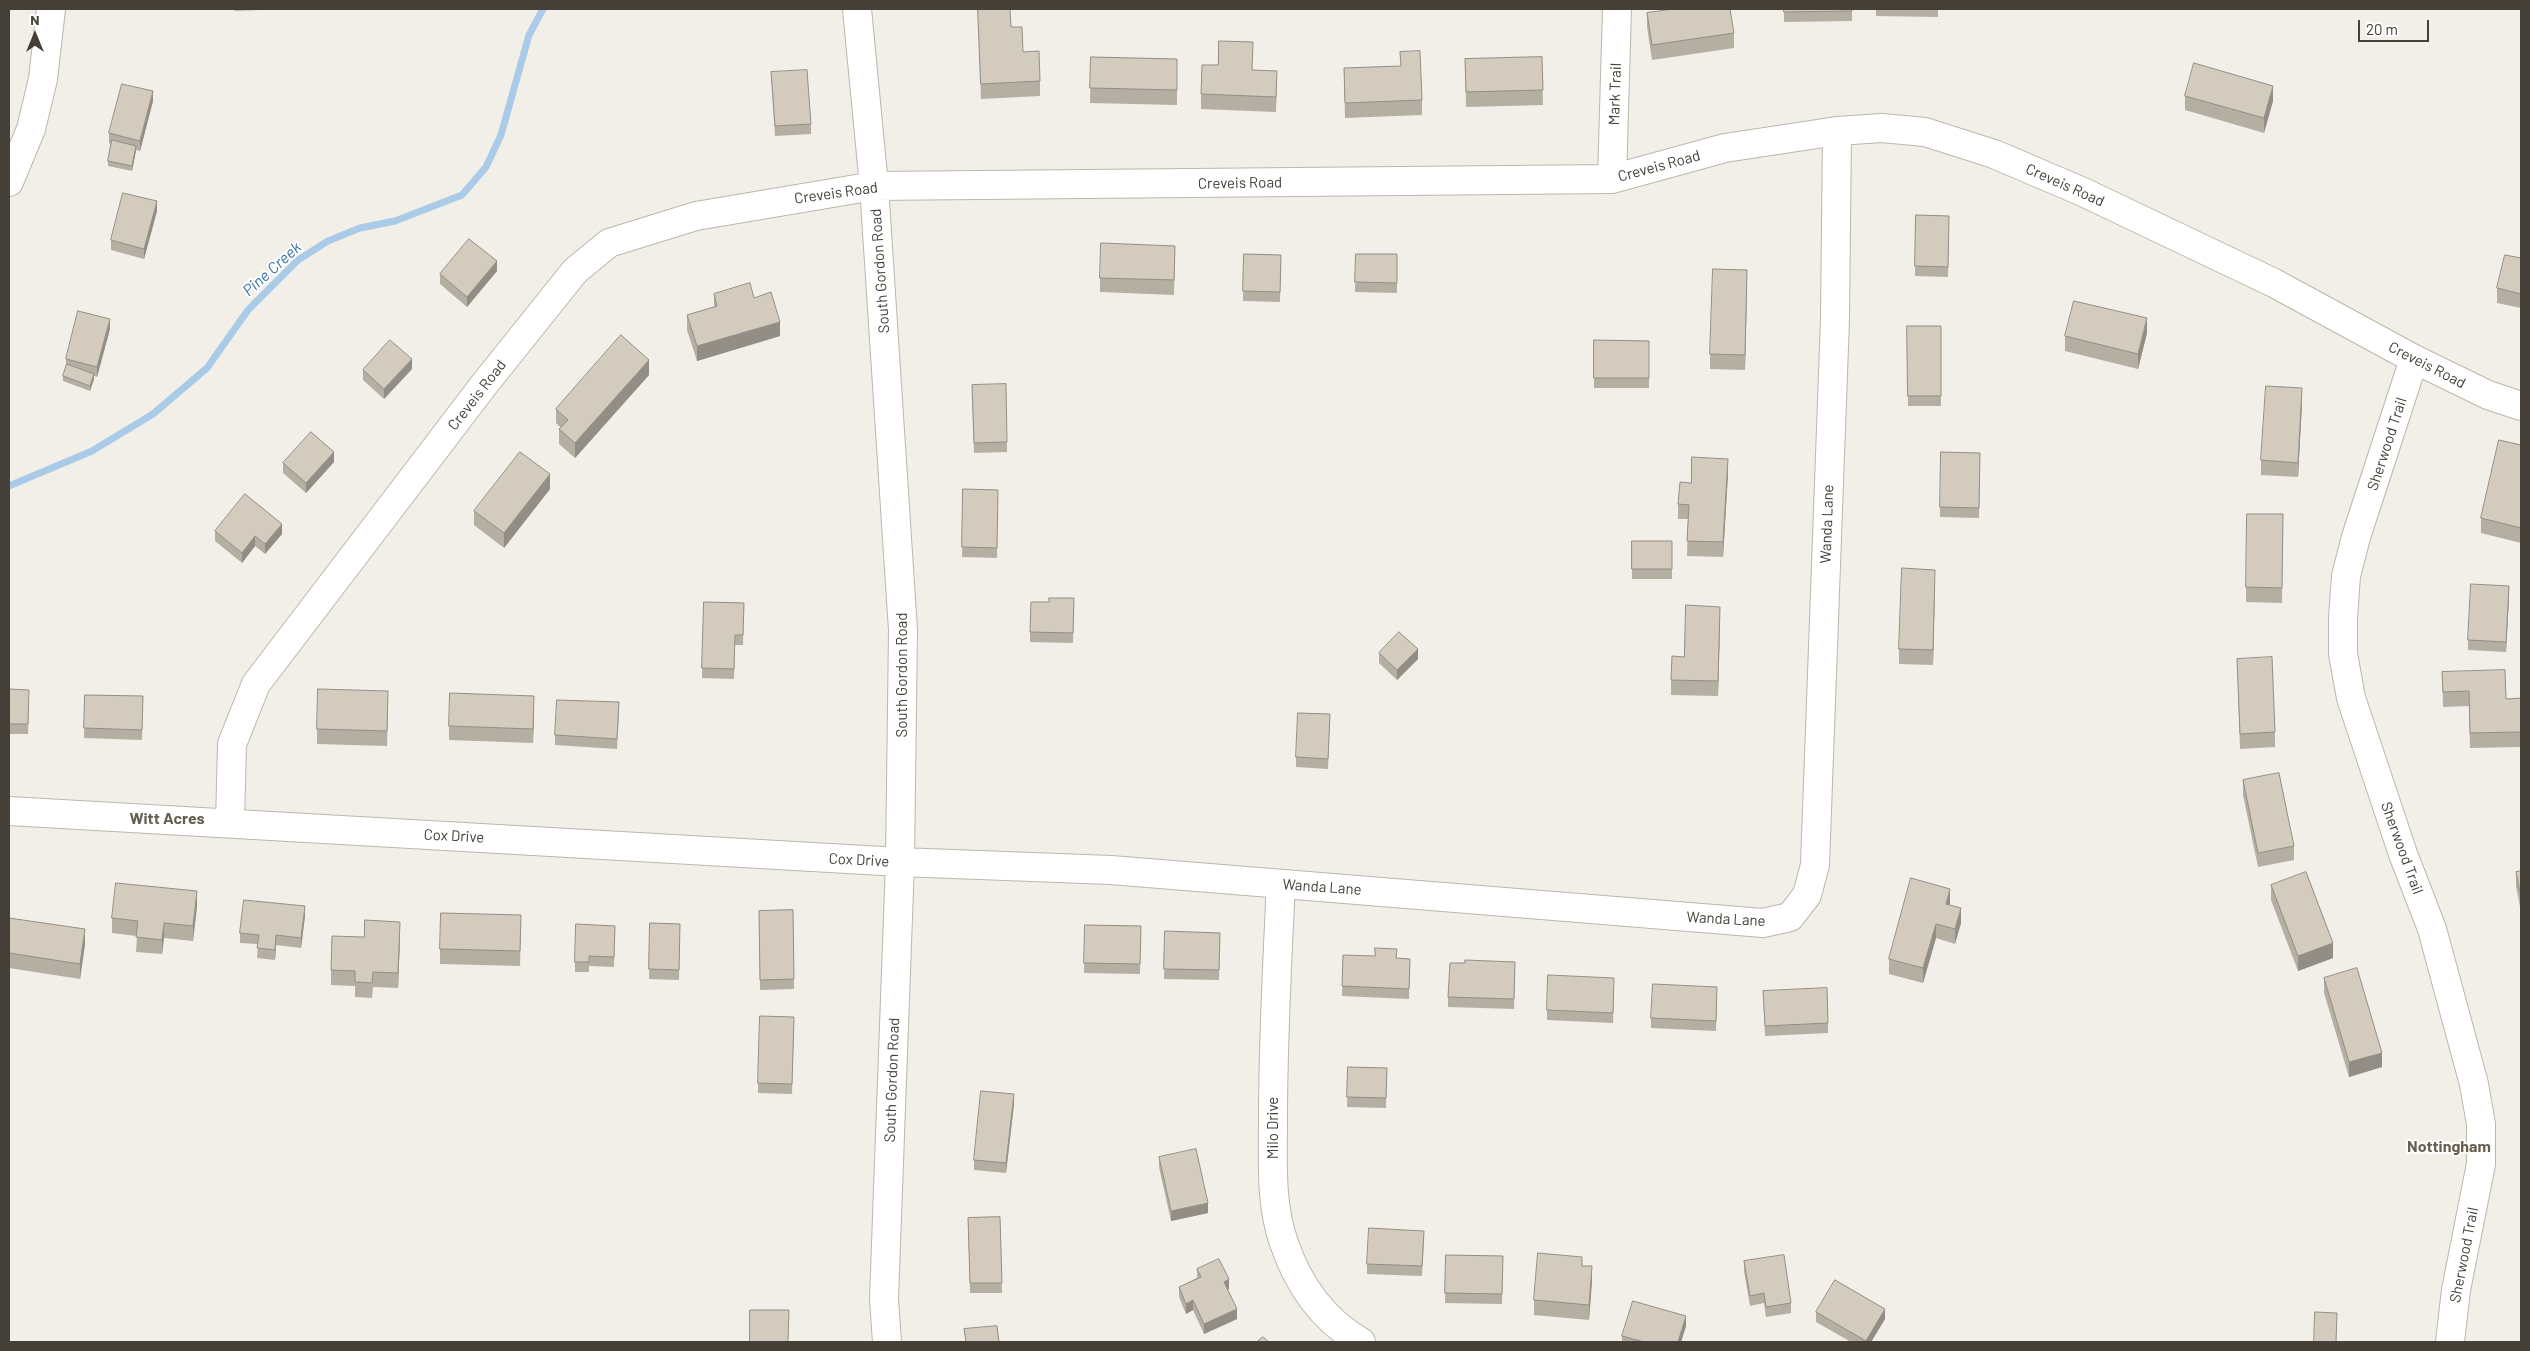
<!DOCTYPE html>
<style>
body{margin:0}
#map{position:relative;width:2530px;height:1351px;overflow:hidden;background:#f2efe8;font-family:Barlow,sans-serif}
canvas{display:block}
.frame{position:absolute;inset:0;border:10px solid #444037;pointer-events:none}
.north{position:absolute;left:10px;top:10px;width:50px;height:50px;-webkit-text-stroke:4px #fff;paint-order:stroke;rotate:0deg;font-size:14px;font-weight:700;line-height:20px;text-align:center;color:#444037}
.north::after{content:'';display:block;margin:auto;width:18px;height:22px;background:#444037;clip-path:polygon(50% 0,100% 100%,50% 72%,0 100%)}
.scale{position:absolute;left:2358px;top:20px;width:71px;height:22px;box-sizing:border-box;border:2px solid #444037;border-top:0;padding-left:6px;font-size:15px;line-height:18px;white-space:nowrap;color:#444037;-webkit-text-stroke:4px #fff;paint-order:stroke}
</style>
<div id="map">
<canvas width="2530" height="1351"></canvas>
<div class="frame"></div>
<div class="north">N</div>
<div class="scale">20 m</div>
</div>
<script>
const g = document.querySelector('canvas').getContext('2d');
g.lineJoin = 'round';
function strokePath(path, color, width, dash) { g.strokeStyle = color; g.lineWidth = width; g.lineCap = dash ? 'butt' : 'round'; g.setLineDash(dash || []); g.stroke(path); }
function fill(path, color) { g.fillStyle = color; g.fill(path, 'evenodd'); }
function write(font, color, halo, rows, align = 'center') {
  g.font = font + ' Barlow,sans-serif'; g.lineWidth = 4; g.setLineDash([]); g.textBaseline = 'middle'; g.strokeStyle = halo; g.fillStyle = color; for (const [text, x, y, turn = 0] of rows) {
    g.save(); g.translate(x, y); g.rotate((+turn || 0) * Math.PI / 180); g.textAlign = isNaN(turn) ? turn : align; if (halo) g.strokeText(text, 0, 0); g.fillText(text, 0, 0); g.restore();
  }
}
strokePath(new Path2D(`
 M 9,486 L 92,451 L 153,414 L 207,368 L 248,310 L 298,260 L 328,241 L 360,228 L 395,221 L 462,195 L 486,167 L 501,135 L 529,35 L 543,9`), '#aacbe8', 7);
const minor = new Path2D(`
 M 857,9 L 874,186 L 903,630 L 900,862 L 884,1299 L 887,1342
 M 1612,179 L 1617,9
 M 9,182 L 31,129 L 43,79 L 51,9
 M 2414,359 L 2356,537 L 2346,576 L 2343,617 L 2343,654 L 2351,698 L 2403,854 L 2432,929 L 2474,1084 L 2481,1124 L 2481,1164 L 2456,1290 L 2450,1342
 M 9,811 L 900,862 L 1111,870 L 1763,923 L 1790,917 L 1807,895 L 1815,865 L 1835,319 L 1837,131
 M 230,823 L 232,744 L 256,684 L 483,386 L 575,271 L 609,243 L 696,216 L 874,186 L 1612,179 L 1725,148 L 1837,131 L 1882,128 L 1925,132 L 1994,154 L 2083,192 L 2274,283 L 2414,359 L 2488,395 L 2521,406
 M 1281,884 C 1277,962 1273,1040 1273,1119 C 1273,1160 1270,1204 1284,1243 C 1298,1284 1323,1320 1361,1342`);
strokePath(minor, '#bcb7ab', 30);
strokePath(minor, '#fff', 28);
fill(new Path2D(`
 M 235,9 L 285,9 L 235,11 Z
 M 978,9 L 1011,27 L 1023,52 L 1040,81 L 1040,96 L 981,99 Z
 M 1784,9 L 1852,11 L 1852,21 L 1784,22 Z
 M 1876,9 L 1938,9 L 1938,17 L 1876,16 Z
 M 1647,13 L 1734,33 L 1734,48 L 1652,60 L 1647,27 Z
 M 1091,57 L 1177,59 L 1177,105 L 1090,103 Z
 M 1542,57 L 1543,105 L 1466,107 L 1465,59 Z
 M 1344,68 L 1422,100 L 1422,115 L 1345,118 Z
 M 1253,70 L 1277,86 L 1276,112 L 1201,109 L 1201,94 Z
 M 771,72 L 811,124 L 811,134 L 775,136 Z
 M 2185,96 L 2273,101 L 2264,133 L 2185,110 Z
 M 153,101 L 140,151 L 136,150 L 132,171 L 108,166 L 108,161 L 111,144 L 109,143 L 109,133 Z
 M 157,211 L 144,259 L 111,250 L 111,240 Z
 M 1916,215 L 1949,216 L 1948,277 L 1915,276 Z
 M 1244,254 L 1281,255 L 1280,302 L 1243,301 Z
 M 1356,254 L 1397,254 L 1397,293 L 1355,292 Z
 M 2521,258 L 2521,308 L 2497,303 L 2497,288 Z
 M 1175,260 L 1174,295 L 1100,292 L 1100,278 Z
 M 497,271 L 467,307 L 440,284 L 440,274 Z
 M 1747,285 L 1745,370 L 1710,369 L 1710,354 Z
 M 714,294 L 754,298 L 780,336 L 697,361 L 687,330 L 687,315 L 714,307 Z
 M 1907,326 L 1941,326 L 1941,406 L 1908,406 Z
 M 110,329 L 97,377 L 94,376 L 94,379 L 90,391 L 63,381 L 63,376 L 66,367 L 66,359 Z
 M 2147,333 L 2138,369 L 2065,351 L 2065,336 Z
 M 1594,340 L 1649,341 L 1649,388 L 1594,388 Z
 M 412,369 L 384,399 L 363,380 L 363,370 Z
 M 649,375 L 575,458 L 559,444 L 559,429 L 561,428 L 556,423 L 556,409 Z
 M 972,385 L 1007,442 L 1007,452 L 974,453 Z
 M 2302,403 L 2298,477 L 2261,475 L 2261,460 Z
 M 2521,445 L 2521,543 L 2481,533 L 2481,518 Z
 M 1980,453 L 1979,518 L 1940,517 L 1940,507 Z
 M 334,462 L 306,493 L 283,473 L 283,463 Z
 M 1728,474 L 1723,557 L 1687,556 L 1688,519 L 1678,519 L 1678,504 L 1691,483 Z
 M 550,489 L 504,548 L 474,525 L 474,511 Z
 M 963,489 L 998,490 L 997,558 L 962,557 Z
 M 2283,514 L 2282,603 L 2246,602 L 2246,587 Z
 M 215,531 L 282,534 L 265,554 L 255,546 L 242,563 L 215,541 Z
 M 1632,541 L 1672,541 L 1672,579 L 1632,579 Z
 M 1935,584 L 1933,665 L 1899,664 L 1899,649 Z
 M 2509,596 L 2506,652 L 2468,650 L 2468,640 Z
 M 1074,598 L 1073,643 L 1030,642 L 1030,632 L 1049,602 Z
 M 704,602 L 744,603 L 743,645 L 735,645 L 734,679 L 702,678 Z
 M 1720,621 L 1718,696 L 1671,695 L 1671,680 Z
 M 1379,653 L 1418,659 L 1397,680 L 1379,663 Z
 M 2237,659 L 2275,732 L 2275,747 L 2240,749 Z
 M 2442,672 L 2506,699 L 2521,698 L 2521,747 L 2470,748 L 2469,706 L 2443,707 Z
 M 9,689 L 29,700 L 28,734 L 9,734 Z
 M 85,695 L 143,696 L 142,740 L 84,738 Z
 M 388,706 L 387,746 L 317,744 L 317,729 Z
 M 534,711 L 533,743 L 449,740 L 449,726 Z
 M 619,712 L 617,749 L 555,745 L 555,735 Z
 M 1330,714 L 1328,769 L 1296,767 L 1296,757 Z
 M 2243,780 L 2294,846 L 2294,860 L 2258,867 L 2243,795 Z
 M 2521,871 L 2521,912 L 2516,886 L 2516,872 Z
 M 2271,885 L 2333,958 L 2298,971 L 2271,900 Z
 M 1950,904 L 1950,905 L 1961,923 L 1955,944 L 1936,938 L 1923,983 L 1889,974 L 1889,959 Z
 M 197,906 L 193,941 L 164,938 L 162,954 L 136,952 L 137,936 L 112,933 L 112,918 Z
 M 793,910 L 794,989 L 760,990 L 759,911 Z
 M 305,916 L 301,948 L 276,945 L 275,960 L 257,958 L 258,944 L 240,943 L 240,933 Z
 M 9,922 L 85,944 L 80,979 L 9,968 Z
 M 650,923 L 680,924 L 679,980 L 649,979 Z
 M 1085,925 L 1141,926 L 1140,974 L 1084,973 Z
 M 615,926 L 614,967 L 589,966 L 589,972 L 575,972 L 575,962 Z
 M 521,930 L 520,966 L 440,964 L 440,949 Z
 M 1165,931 L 1220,933 L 1219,980 L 1164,979 Z
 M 400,936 L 398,988 L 373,987 L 372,998 L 355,997 L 355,986 L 331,985 L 331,970 L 364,937 Z
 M 1343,955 L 1410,959 L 1409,999 L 1342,996 Z
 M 1515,972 L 1514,1009 L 1448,1007 L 1448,997 Z
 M 2324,978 L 2382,1067 L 2349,1077 L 2324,993 Z
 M 1614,988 L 1613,1023 L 1547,1020 L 1547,1010 Z
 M 1763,991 L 1828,1023 L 1828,1033 L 1765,1036 Z
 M 1717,997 L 1716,1031 L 1651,1028 L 1651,1018 Z
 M 794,1027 L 792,1094 L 758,1093 L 758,1083 Z
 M 1348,1067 L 1387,1068 L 1386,1108 L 1347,1107 Z
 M 1014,1104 L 1006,1173 L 974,1170 L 974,1160 Z
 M 1159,1157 L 1208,1213 L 1171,1221 L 1159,1167 Z
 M 1000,1217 L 1002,1293 L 970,1293 L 968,1218 Z
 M 1424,1241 L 1422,1276 L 1367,1274 L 1367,1264 Z
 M 1446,1255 L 1503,1256 L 1502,1304 L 1445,1303 Z
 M 1744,1261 L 1791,1303 L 1791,1313 L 1766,1317 L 1764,1303 L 1750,1306 L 1744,1271 Z
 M 1197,1269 L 1229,1289 L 1228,1290 L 1237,1319 L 1204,1334 L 1193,1310 L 1186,1314 L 1179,1297 L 1179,1287 L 1197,1278 Z
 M 1592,1281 L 1589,1320 L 1534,1315 L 1534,1300 Z
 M 1816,1312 L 1885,1319 L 1871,1342 L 1851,1342 L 1816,1322 Z
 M 1686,1326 L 1681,1342 L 1622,1342 L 1622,1336 Z`), '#b5afa3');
fill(new Path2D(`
 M 2273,86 L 2273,101 L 2264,133 L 2264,118 Z
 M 153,91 L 153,101 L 140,151 L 140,141 Z
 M 136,146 L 136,151 L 132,171 L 132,166 Z
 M 157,201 L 157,211 L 144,259 L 144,249 Z
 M 497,261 L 497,271 L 467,307 L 467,297 Z
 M 1747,270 L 1747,285 L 1745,370 L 1745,355 Z
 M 2147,318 L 2147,333 L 2138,369 L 2138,354 Z
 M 110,319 L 110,329 L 97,377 L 97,367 Z
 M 780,322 L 780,336 L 697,361 L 697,346 Z
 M 412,359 L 412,369 L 384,399 L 384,389 Z
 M 649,360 L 649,375 L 575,458 L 575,443 Z
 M 94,374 L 94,379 L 90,391 L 90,386 Z
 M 2302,388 L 2302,403 L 2298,477 L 2298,463 Z
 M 334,452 L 334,462 L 306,493 L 306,483 Z
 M 1728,459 L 1728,474 L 1723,557 L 1723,542 Z
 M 550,474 L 550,489 L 504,548 L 504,533 Z
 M 282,524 L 282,534 L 265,554 L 265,544 Z
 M 255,536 L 255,546 L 242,563 L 242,553 Z
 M 1935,570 L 1935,584 L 1933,665 L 1933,650 Z
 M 2509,586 L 2509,596 L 2506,652 L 2506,642 Z
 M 1720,607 L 1720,621 L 1718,696 L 1718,681 Z
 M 1418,649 L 1418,659 L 1397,680 L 1397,670 Z
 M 534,696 L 534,711 L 533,743 L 533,729 Z
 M 1950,889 L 1950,904 L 1946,919 L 1946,904 Z
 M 197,891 L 197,906 L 193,941 L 193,926 Z
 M 305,906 L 305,916 L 301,948 L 301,938 Z
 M 1961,908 L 1961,923 L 1955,944 L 1955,929 Z
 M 400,922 L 400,936 L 398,988 L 398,973 Z
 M 164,923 L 164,938 L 162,954 L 162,940 Z
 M 1936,924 L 1936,938 L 1923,983 L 1923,968 Z
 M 85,929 L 85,944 L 80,979 L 80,964 Z
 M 276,935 L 276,945 L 275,960 L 275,950 Z
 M 2333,943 L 2333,958 L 2298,971 L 2298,956 Z
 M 2382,1053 L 2382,1067 L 2349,1077 L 2349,1062 Z
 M 1014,1094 L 1014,1104 L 1006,1173 L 1006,1163 Z
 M 1208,1203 L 1208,1213 L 1171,1221 L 1171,1211 Z
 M 1592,1266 L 1592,1281 L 1589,1320 L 1589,1305 Z
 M 1229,1279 L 1229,1289 L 1224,1292 L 1224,1282 Z
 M 1193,1300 L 1193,1310 L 1186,1314 L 1186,1304 Z
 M 1237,1309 L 1237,1319 L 1204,1334 L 1204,1324 Z
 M 1885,1309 L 1885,1319 L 1871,1342 L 1866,1342 L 1866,1341 Z
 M 1686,1316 L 1686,1326 L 1681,1342 L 1678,1342 Z`), '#938e85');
const building = new Path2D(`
 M 978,9 L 1010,9 L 1011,27 L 1022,27 L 1023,52 L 1039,51 L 1040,81 L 981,84 Z
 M 1673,9 L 1730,9 L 1734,33 L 1652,45 L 1647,13 Z
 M 1784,9 L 1852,9 L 1852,11 L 1784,12 Z
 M 1219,41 L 1253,42 L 1252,70 L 1277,71 L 1276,97 L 1201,94 L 1202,65 L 1218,65 Z
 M 1420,51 L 1422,100 L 1345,103 L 1344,68 L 1401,66 L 1400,52 Z
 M 1091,57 L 1177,59 L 1177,90 L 1090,88 Z
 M 1542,57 L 1543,90 L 1466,92 L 1465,59 Z
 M 2194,63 L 2273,86 L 2264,118 L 2185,96 Z
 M 807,70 L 811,124 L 775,126 L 771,72 Z
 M 122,84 L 153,91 L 140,141 L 109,133 Z
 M 112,140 L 136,146 L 132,166 L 108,161 Z
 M 123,193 L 157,201 L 144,249 L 111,240 Z
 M 1916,215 L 1949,216 L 1948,267 L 1915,266 Z
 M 469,239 L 497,261 L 467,297 L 440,274 Z
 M 1101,243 L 1175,246 L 1174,280 L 1100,278 Z
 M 1244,254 L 1281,255 L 1280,292 L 1243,291 Z
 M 1356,254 L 1397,254 L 1397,283 L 1355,282 Z
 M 2505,255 L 2521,258 L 2521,294 L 2497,288 Z
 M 1713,269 L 1747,270 L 1745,355 L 1710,354 Z
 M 750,283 L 754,298 L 771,292 L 780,322 L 697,346 L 687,315 L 717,306 L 714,294 Z
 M 2074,301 L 2147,318 L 2138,354 L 2065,336 Z
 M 78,311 L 110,319 L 97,367 L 66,359 Z
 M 1907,326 L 1941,326 L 1941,396 L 1908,396 Z
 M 621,335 L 649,360 L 575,443 L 559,429 L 568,420 L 556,409 Z
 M 390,340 L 412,359 L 384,389 L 363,370 Z
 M 1594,340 L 1649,341 L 1649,378 L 1594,378 Z
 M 67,364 L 94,374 L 90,386 L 63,376 Z
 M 1006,384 L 1007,442 L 974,443 L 972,385 Z
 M 2266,386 L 2302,388 L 2298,463 L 2261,460 Z
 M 311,432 L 334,452 L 306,483 L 283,463 Z
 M 2499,440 L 2521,445 L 2521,528 L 2481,518 Z
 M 520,452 L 550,474 L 504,533 L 474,511 Z
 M 1941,452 L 1980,453 L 1979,508 L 1940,507 Z
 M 1692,457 L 1728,459 L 1723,542 L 1687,541 L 1689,505 L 1678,504 L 1680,482 L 1691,483 Z
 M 963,489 L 998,490 L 997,548 L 962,547 Z
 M 245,494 L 282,524 L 265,544 L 255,536 L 242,553 L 215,531 Z
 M 2247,514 L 2283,514 L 2282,588 L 2246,587 Z
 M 1632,541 L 1672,541 L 1672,569 L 1632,569 Z
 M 1902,568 L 1935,570 L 1933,650 L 1899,649 Z
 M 2471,584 L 2509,586 L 2506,642 L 2468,640 Z
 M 1049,598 L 1074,598 L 1073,633 L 1030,632 L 1031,602 L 1049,602 Z
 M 704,602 L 744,603 L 743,635 L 735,635 L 734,669 L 702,668 Z
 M 1686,605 L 1720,607 L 1718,681 L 1671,680 L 1672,656 L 1684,657 Z
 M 1399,632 L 1418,649 L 1397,670 L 1379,653 Z
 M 2272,657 L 2275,732 L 2240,734 L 2237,659 Z
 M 2505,670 L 2506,699 L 2521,698 L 2521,732 L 2470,733 L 2469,691 L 2443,692 L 2442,672 Z
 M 9,689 L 29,690 L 28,724 L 9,724 Z
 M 318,689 L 388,691 L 387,731 L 317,729 Z
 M 450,693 L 534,696 L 533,729 L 449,726 Z
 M 85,695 L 143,696 L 142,730 L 84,728 Z
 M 557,700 L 619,702 L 617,739 L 555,735 Z
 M 1298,713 L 1330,714 L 1328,759 L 1296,757 Z
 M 2279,773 L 2294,846 L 2258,853 L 2243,780 Z
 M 2521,871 L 2521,897 L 2516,872 Z
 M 2306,872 L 2333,943 L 2298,956 L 2271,885 Z
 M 1911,878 L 1950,889 L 1946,904 L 1961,908 L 1955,929 L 1936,924 L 1923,968 L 1889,959 Z
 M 116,883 L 197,891 L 193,926 L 164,923 L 162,940 L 136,937 L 138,921 L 112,918 Z
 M 244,900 L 305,906 L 301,938 L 276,935 L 275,950 L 257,948 L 259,935 L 240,933 Z
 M 793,910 L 794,979 L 760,980 L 759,911 Z
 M 441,913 L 521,915 L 520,951 L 440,949 Z
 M 9,918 L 85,929 L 80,964 L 9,953 Z
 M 365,920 L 400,922 L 398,973 L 373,972 L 372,983 L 355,982 L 355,971 L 331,970 L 332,936 L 364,937 Z
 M 650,923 L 680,924 L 679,970 L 649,969 Z
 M 576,924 L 615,926 L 614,957 L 589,956 L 589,962 L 575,962 Z
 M 1085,925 L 1141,926 L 1140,964 L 1084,963 Z
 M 1165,931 L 1220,933 L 1219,970 L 1164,969 Z
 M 1375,948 L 1397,949 L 1396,958 L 1410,959 L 1409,989 L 1342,986 L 1343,955 L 1375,956 Z
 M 1465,960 L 1515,962 L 1514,999 L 1448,997 L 1450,963 L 1465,963 Z
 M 2357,968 L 2382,1053 L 2349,1062 L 2324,978 Z
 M 1548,975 L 1614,978 L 1613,1013 L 1547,1010 Z
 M 1653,984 L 1717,987 L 1716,1021 L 1651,1018 Z
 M 1827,988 L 1828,1023 L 1765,1026 L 1763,991 Z
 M 760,1016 L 794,1017 L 792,1084 L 758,1083 Z
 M 1348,1067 L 1387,1068 L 1386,1098 L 1347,1097 Z
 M 981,1091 L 1014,1094 L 1006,1163 L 974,1160 Z
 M 1196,1149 L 1208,1203 L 1171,1211 L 1159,1157 Z
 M 1000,1217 L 1002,1283 L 970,1283 L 968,1218 Z
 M 1369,1228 L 1424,1231 L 1422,1266 L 1367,1264 Z
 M 1538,1253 L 1582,1257 L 1582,1266 L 1592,1266 L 1589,1305 L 1534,1300 Z
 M 1446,1255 L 1503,1256 L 1502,1294 L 1445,1293 Z
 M 1784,1255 L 1791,1303 L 1766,1307 L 1764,1293 L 1750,1296 L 1744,1261 Z
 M 1219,1259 L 1229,1279 L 1224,1282 L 1237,1309 L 1204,1324 L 1193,1300 L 1186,1304 L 1179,1287 L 1201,1277 L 1197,1269 Z
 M 1835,1280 L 1885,1309 L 1866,1341 L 1816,1312 Z
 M 1633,1301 L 1686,1316 L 1678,1342 L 1644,1342 L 1622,1336 Z
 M 750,1310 L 789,1310 L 788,1342 L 750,1342 Z
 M 2315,1312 L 2337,1313 L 2336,1342 L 2314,1342 Z
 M 997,1326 L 999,1342 L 966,1342 L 964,1329 Z
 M 1263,1337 L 1269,1342 L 1257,1342 Z`);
fill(building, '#d2cbbe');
strokePath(building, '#938e85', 1);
write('15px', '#444037', '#fff', [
 ["Mark Trail",1615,94,-88],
 ["Creveis Road",1659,166,-15],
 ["Creveis Road",1240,183,-1],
 ["Creveis Road",2065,185,24],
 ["Creveis Road",836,193,-8],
 ["South Gordon Road",880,271,-94],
 ["Creveis Road",2427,365,27],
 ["Creveis Road",477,395,-52],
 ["Sherwood Trail",2387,444,-72],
 ["Wanda Lane",1827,524,-88],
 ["South Gordon Road",902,675,-90],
 ["Cox Drive",454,836,3],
 ["Sherwood Trail",2402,848,70],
 ["Cox Drive",859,860,3],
 ["Wanda Lane",1322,887,4],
 ["Wanda Lane",1726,919,3],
 ["South Gordon Road",892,1080,-88],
 ["Milo Drive",1273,1128,-90],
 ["Sherwood Trail",2464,1255,-79]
]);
write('italic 16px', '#3c72a4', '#fff', [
 ["Pine Creek",272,269,-42]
]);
write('bold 16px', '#665e50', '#fff', [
 ["Witt Acres",167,819],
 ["Nottingham",2449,1147]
]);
</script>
